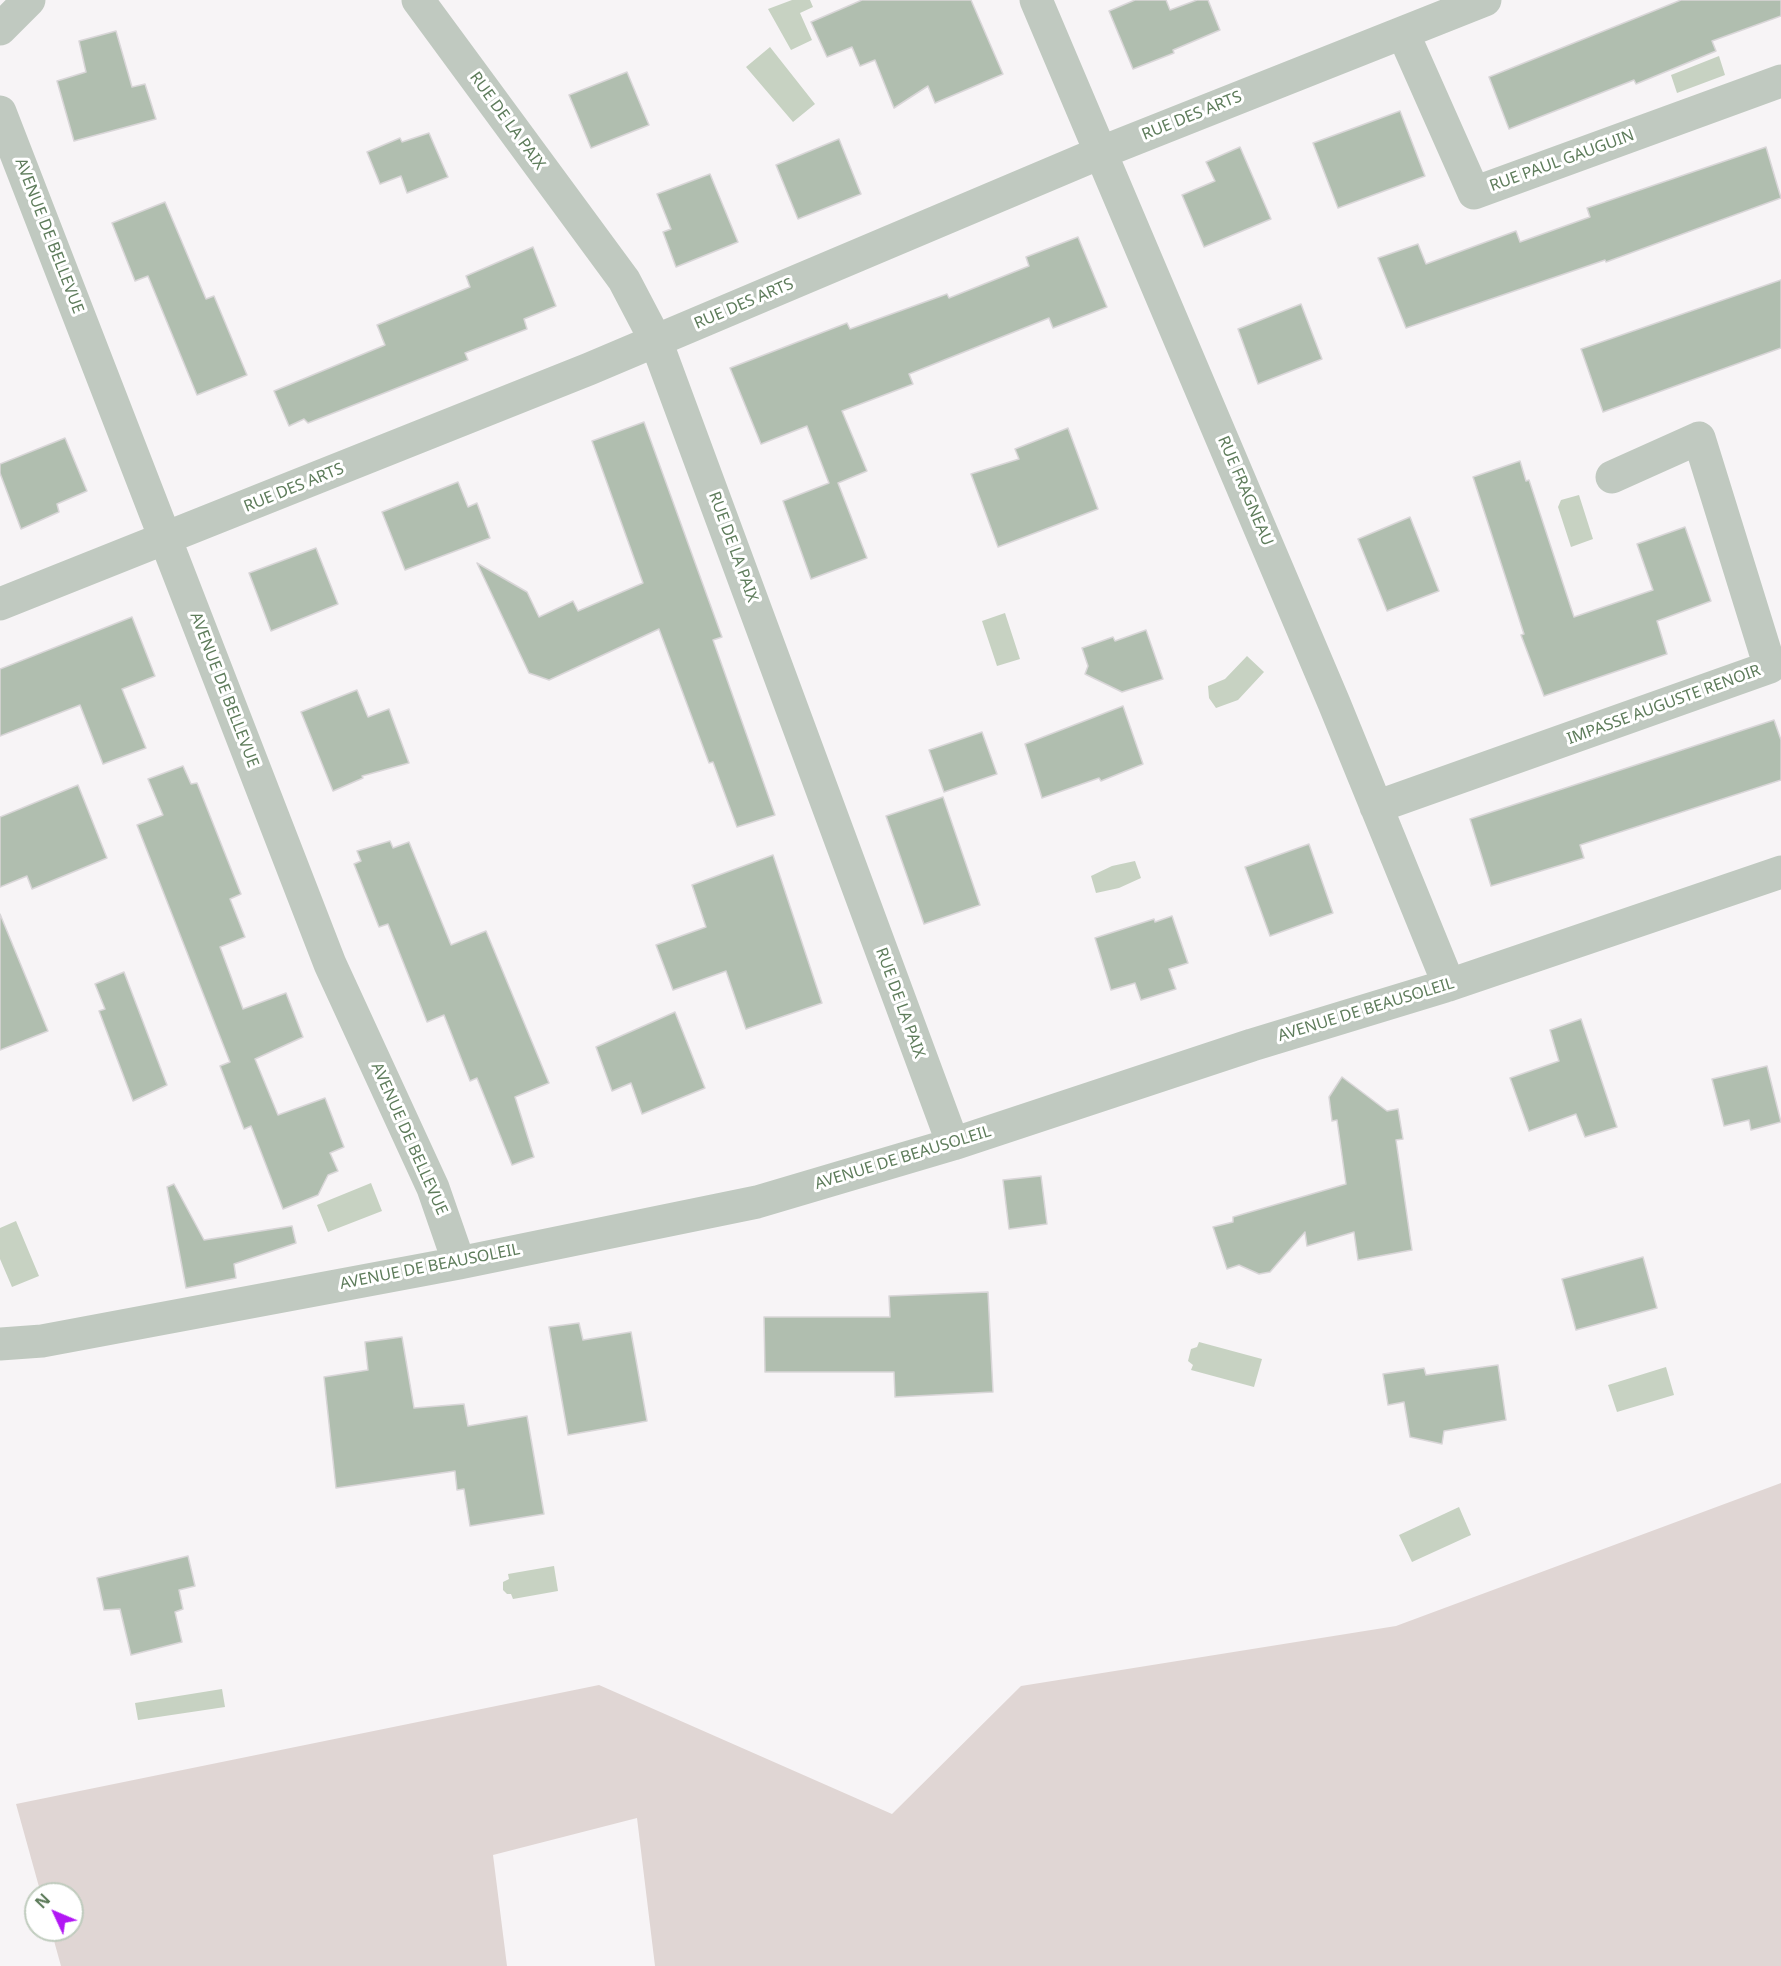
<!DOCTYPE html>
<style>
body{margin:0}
#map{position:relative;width:1781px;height:1966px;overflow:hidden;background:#f7f4f6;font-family:"Noto Sans",sans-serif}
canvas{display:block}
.north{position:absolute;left:24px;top:1882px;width:60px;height:60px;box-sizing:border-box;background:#fff;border:2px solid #bfcbbd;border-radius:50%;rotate:314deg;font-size:16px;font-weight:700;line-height:24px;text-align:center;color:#5e7c5b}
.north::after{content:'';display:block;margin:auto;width:21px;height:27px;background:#b217f4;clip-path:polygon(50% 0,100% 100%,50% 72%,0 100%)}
</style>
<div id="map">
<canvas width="1781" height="1966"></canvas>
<div class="north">N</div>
</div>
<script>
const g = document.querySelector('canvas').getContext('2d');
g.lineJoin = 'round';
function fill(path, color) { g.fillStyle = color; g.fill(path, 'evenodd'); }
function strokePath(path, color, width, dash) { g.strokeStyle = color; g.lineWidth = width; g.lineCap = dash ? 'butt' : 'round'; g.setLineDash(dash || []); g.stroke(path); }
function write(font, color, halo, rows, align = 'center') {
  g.font = font + ' "Noto Sans",sans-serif'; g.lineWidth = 6; g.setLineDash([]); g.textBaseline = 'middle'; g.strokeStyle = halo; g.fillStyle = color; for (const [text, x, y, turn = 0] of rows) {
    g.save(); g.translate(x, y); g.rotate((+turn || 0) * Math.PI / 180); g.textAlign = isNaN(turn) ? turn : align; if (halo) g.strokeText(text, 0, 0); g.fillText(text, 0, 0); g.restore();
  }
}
fill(new Path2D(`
 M 1781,1483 L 1781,1966 L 655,1966 L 637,1818 L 493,1855 L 507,1966 L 61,1966 L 51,1930 L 72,1930 L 72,1894 L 41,1894 L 16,1804 L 599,1685 L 892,1814 L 1021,1686 L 1396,1626 Z`), '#e0d6d4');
fill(new Path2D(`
 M 792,0 L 810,0 L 813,7 L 800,13 L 812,40 L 791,50 L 768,9 Z
 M 770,47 L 815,104 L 793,122 L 746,67 Z
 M 1719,56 L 1725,75 L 1677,93 L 1671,75 Z
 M 1579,495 L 1593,539 L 1571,547 L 1558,507 L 1561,500 Z
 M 1005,613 L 1020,659 L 997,666 L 982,621 Z
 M 1247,656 L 1264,672 L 1238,700 L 1216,708 L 1209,698 L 1208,686 L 1225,679 Z
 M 1135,861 L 1141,878 L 1119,888 L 1096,893 L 1091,876 L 1112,866 Z
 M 371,1183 L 382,1211 L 328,1232 L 317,1205 Z
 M 16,1221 L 39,1276 L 12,1287 L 0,1259 L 0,1228 Z
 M 1199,1342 L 1262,1359 L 1254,1387 L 1191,1370 L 1193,1365 L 1188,1361 L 1191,1349 L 1197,1347 Z
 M 1666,1367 L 1674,1395 L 1617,1412 L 1608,1385 Z
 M 1459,1507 L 1471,1535 L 1412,1562 L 1399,1535 Z
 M 554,1566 L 558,1591 L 513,1599 L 511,1594 L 507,1594 L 503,1590 L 503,1582 L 509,1579 L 508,1574 Z
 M 222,1689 L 225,1707 L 138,1720 L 135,1703 Z`), '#c7d2c2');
const building = new Path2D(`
 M 862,0 L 971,0 L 1003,74 L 935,103 L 928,86 L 894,108 L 875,60 L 860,66 L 852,47 L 827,57 L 811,22 Z
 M 1135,0 L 1166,0 L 1170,10 L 1197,0 L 1208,0 L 1220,30 L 1173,50 L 1174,53 L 1133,69 L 1109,11 Z
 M 1681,0 L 1781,0 L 1781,16 L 1712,41 L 1716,51 L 1636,84 L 1634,80 L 1509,129 L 1489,77 Z
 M 116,31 L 132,87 L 145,84 L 156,119 L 74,141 L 57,81 L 86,72 L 79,41 Z
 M 627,72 L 649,125 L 591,148 L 569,95 Z
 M 1400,111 L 1425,176 L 1338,208 L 1313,143 Z
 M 429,133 L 448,177 L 407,193 L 401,176 L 380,184 L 367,152 L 400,138 L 402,142 Z
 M 839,139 L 861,194 L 798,219 L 776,165 Z
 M 1240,147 L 1271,219 L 1204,247 L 1182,195 L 1215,181 L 1206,162 Z
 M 1766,147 L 1781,198 L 1606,262 L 1605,260 L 1406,328 L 1378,258 L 1418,244 L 1426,264 L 1516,231 L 1520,242 L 1590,217 L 1587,208 Z
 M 710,174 L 738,242 L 676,267 L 663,232 L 671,229 L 657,194 Z
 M 165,202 L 206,299 L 214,296 L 247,375 L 197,395 L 148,276 L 135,281 L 112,223 Z
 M 1078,237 L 1107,307 L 1053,328 L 1049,318 L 909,374 L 913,384 L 842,411 L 867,471 L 838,483 L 867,558 L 811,579 L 783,501 L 829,483 L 807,426 L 761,444 L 730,368 L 847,323 L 850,329 L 947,294 L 949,298 L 1029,266 L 1026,257 Z
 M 533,247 L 556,306 L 524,319 L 527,329 L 465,353 L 468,360 L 308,423 L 304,419 L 289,426 L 274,391 L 385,345 L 377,325 L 470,287 L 466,276 Z
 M 1781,280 L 1781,348 L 1603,412 L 1581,349 Z
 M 1301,304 L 1322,359 L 1258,384 L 1238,329 Z
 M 644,422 L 722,637 L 713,640 L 775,815 L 737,827 L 713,762 L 709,763 L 659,629 L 549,680 L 529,673 L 477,563 L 527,592 L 539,617 L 573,601 L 578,611 L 643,583 L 592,441 Z
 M 1068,428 L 1098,509 L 998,547 L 971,474 L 1019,459 L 1015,449 Z
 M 65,438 L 87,491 L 57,504 L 59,512 L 21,529 L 0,473 L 0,464 Z
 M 1520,461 L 1526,481 L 1529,480 L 1574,617 L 1653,590 L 1637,544 L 1685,527 L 1711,601 L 1657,621 L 1667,654 L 1544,696 L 1521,635 L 1524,634 L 1473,477 Z
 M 458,482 L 468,507 L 477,503 L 490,538 L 405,570 L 382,512 Z
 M 1410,517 L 1439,591 L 1387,611 L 1358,539 Z
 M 316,548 L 338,604 L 271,631 L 249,573 Z
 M 132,617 L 155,676 L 122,689 L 146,748 L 103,764 L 80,705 L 0,736 L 0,669 Z
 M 1146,630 L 1163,679 L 1122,692 L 1085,674 L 1088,666 L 1082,648 L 1113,637 L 1115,641 Z
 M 357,690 L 368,717 L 389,709 L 409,763 L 362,776 L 363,778 L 333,791 L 301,712 Z
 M 1123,706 L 1143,764 L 1101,781 L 1099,778 L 1042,798 L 1025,744 Z
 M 1774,720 L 1781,740 L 1781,780 L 1580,845 L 1584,858 L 1491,886 L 1470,819 Z
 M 982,732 L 997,774 L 944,792 L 929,750 Z
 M 183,766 L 191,784 L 197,783 L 241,894 L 230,899 L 245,937 L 220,947 L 243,1009 L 286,993 L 303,1037 L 255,1059 L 278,1115 L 325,1098 L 344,1147 L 330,1153 L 338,1171 L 328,1175 L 318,1195 L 283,1209 L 251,1126 L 244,1129 L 220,1066 L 230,1062 L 137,825 L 163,815 L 148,779 Z
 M 78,785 L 107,858 L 32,889 L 27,876 L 0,887 L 0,817 Z
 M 943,797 L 980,905 L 924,924 L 886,816 Z
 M 390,841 L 393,848 L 409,842 L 451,945 L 486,931 L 549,1083 L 515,1097 L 534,1157 L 512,1165 L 477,1078 L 470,1081 L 444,1015 L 427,1022 L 388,924 L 379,927 L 354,864 L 361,861 L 357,851 Z
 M 1309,844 L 1333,913 L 1270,936 L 1245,867 Z
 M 773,855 L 822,1003 L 746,1029 L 726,971 L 673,990 L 656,945 L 706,927 L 692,885 Z
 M 0,914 L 48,1031 L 0,1050 Z
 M 1172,916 L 1188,963 L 1169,969 L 1176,989 L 1141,1000 L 1135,983 L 1111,990 L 1095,938 L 1154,919 L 1155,922 Z
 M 124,972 L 167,1085 L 133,1101 L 99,1011 L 105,1009 L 95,984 Z
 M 675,1012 L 705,1088 L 642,1114 L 631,1083 L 612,1091 L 596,1047 Z
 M 1581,1019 L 1617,1127 L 1585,1137 L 1576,1114 L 1529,1131 L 1510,1078 L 1559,1061 L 1550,1030 Z
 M 1767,1066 L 1781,1122 L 1751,1130 L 1749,1120 L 1724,1126 L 1712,1079 Z
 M 1342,1077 L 1387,1111 L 1398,1109 L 1403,1139 L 1396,1140 L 1412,1250 L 1358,1260 L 1354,1232 L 1307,1246 L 1305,1232 L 1270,1272 L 1259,1274 L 1239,1265 L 1227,1269 L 1213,1227 L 1233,1222 L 1233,1217 L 1346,1184 L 1337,1120 L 1332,1121 L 1329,1097 Z
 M 1041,1176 L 1047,1224 L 1009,1229 L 1003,1180 Z
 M 174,1184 L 204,1240 L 292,1226 L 296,1243 L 234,1264 L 236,1278 L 186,1288 L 167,1187 Z
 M 1643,1257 L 1657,1308 L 1576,1330 L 1562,1279 Z
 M 988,1292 L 993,1392 L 895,1397 L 894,1372 L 765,1372 L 764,1317 L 890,1317 L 889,1296 Z
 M 579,1323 L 583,1340 L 631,1332 L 647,1421 L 568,1435 L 549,1327 Z
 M 402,1337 L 414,1408 L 464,1404 L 468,1426 L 527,1416 L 544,1514 L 470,1526 L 464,1489 L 457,1490 L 455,1471 L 336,1488 L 324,1377 L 368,1370 L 365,1342 Z
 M 1498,1365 L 1506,1420 L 1444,1431 L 1442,1444 L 1410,1437 L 1404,1402 L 1388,1405 L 1383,1374 L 1424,1368 L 1426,1375 Z
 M 188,1556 L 195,1586 L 179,1590 L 183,1609 L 175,1612 L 182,1642 L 131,1655 L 120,1609 L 104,1610 L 97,1578 Z`);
fill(building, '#b0beaf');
strokePath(building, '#d9d6d8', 1.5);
strokePath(new Path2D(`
 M 418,0 L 624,280 L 656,341 L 953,1144
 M 1036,0 L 1334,703 L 1449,985
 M 0,29 L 29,0
 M 1403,33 L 1474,193 L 1781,81
 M 0,112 L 330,964 L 433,1188 L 459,1263
 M 0,604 L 589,369 L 1102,152 L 1485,0
 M 1376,807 L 1770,667 L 1699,438 L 1612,477
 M 0,1344 L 42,1341 L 459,1263 L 757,1202 L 953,1144 L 1252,1045 L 1449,985 L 1781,872`), '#c0c9c0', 33);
write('16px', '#5e7c5b', '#fff', [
 ["RUE DES ARTS",1192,116,-22],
 ["RUE DE LA PAIX",507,121,54],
 ["RUE PAUL GAUGUIN",1562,161,-20],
 ["AVENUE DE BELLEVUE",49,236,69],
 ["RUE DES ARTS",744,304,-23],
 ["RUE DES ARTS",294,488,-22],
 ["RUE FRAGNEAU",1245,491,67],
 ["RUE DE LA PAIX",733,547,70],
 ["AVENUE DE BELLEVUE",224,690,69],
 ["IMPASSE AUGUSTE RENOIR",1664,705,-20],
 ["RUE DE LA PAIX",900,1003,70],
 ["AVENUE DE BEAUSOLEIL",1366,1010,-17],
 ["AVENUE DE BELLEVUE",409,1139,66],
 ["AVENUE DE BEAUSOLEIL",903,1158,-17],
 ["AVENUE DE BEAUSOLEIL",430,1267,-11]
]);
</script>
